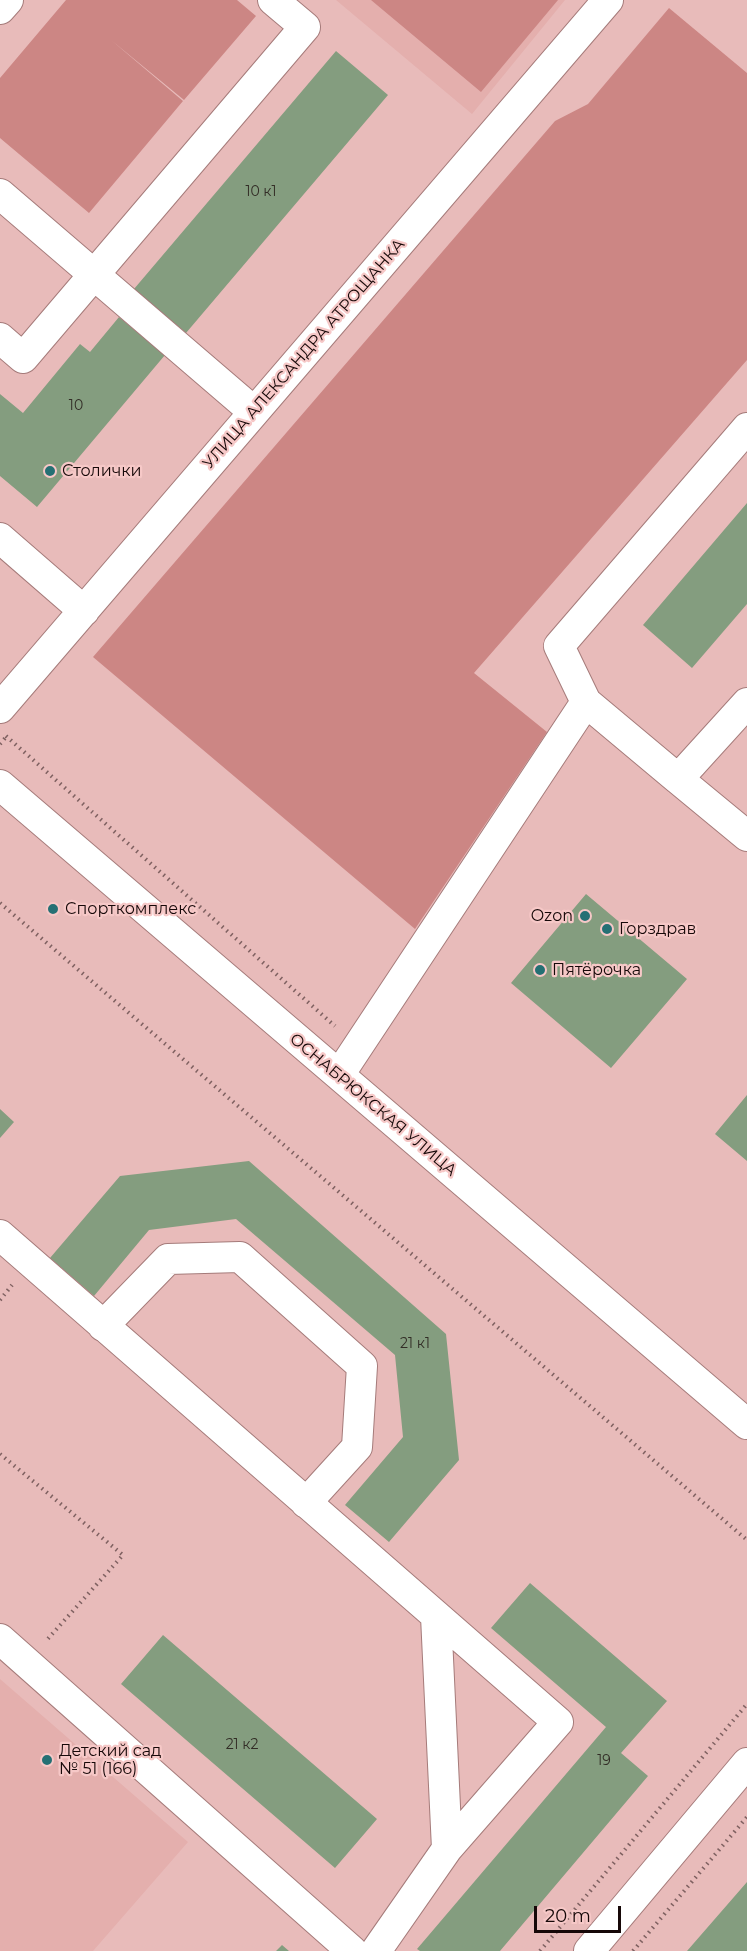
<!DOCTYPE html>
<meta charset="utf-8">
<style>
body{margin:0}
#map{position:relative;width:747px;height:1951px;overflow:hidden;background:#e8bbba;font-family:Montserrat,sans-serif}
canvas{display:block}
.scale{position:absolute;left:534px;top:1906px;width:87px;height:27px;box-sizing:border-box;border:3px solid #160808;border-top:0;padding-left:8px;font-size:18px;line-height:21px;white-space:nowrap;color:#160808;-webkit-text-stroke:4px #f6c8c7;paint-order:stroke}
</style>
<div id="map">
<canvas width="747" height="1951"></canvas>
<div class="scale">20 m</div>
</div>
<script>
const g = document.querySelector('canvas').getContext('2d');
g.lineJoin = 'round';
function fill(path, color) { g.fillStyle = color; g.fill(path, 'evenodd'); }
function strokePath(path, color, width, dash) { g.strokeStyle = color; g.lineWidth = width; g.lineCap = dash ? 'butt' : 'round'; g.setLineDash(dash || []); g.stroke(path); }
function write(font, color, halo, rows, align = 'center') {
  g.font = font + ' Montserrat,sans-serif'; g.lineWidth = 4.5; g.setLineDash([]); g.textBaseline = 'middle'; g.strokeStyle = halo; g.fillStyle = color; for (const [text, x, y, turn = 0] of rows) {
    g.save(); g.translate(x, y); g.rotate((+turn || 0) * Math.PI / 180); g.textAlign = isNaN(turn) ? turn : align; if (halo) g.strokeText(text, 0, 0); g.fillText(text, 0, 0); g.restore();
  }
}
fill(new Path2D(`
 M 336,0 L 565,0 L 472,114 Z
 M 0,1679 L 188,1842 L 93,1951 L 0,1951 Z`), '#e4afad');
fill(new Path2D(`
 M 66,0 L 237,0 L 256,16 L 184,100 L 111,40 L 183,101 L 89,213 L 0,138 L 0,78 Z
 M 371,0 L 558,0 L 481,92 Z
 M 669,8 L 747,73 L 747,360 L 474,673 L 547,732 L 415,929 L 93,657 L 555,121 L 588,104 Z`), '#cc8684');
fill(new Path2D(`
 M 336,51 L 388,95 L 186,333 L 134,289 Z
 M 119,317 L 165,355 L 37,507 L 0,476 L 0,394 L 23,413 L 80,344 L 90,352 Z
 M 747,503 L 747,604 L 692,668 L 643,625 Z
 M 586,894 L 687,979 L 611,1068 L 511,983 Z
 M 747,1095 L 747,1161 L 715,1134 Z
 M 0,1109 L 14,1122 L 0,1138 Z
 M 249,1161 L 446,1334 L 459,1460 L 389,1542 L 345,1505 L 403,1437 L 395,1355 L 236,1219 L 149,1230 L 94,1296 L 50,1258 L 120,1176 Z
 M 530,1583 L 667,1701 L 621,1753 L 648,1776 L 500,1951 L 420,1951 L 417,1949 L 606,1727 L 491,1628 Z
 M 163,1635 L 377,1819 L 335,1868 L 121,1684 Z
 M 747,1882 L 747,1951 L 687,1951 Z
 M 282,1945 L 289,1951 L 276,1951 Z`), '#849d7f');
const minor = new Path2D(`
 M 0,9 L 8,0
 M 0,194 L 254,412
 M 0,338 L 23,358 L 305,27 L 273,0
 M 747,428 L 559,646 L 586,702 L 678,779 L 747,703
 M 0,538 L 84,611
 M 0,708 L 608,0
 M 678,779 L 747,836
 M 0,785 L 747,1424
 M 339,1075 L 586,702
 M 0,1235 L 558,1722 L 447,1849 L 376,1951
 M 103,1326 L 168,1259 L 240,1257 L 362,1366 L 357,1447 L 306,1503
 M 436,1616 L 447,1849
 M 0,1639 L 352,1951
 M 589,1951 L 747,1763`);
strokePath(minor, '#a57b7a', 32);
strokePath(new Path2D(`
 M 6,736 L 335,1026
 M 0,744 L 6,737
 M 0,903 L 747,1540
 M 0,1300 L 12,1285
 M 0,1454 L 123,1555 L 45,1642
 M 540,1951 L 747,1704
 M 633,1951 L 747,1817`), '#7f6161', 4, [1.5, 4.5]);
strokePath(minor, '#fff', 30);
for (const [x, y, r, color] of [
 [50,471,6,"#257074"],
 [53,909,6,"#257074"],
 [585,916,6,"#257074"],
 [607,929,6,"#257074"],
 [540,970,6,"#257074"],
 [47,1760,6,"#257074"]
]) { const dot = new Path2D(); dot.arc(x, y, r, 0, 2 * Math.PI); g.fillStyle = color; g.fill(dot); strokePath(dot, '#f6c8c7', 2); }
write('14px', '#322d26', null, [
 ["10 к1",261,192],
 ["10",76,406],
 ["21 к1",415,1344],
 ["21 к2",242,1745],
 ["19",604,1761]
]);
write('16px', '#160808', '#f6c8c7', [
 ["УЛИЦА АЛЕКСАНДРА АТРОЩАНКА",304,354,-49],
 ["ОСНАБРЮКСКАЯ УЛИЦА",373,1105,40]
]);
write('16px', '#160808', '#f6c8c7', [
 ["Столички",62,471],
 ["Спорткомплекс",65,909],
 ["Ozon",573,916,"right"],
 ["Горздрав",619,929],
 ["Пятёрочка",552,970],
 ["Детский сад",59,1751],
 ["№ 51 (166)",59,1769]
], 'left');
</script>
